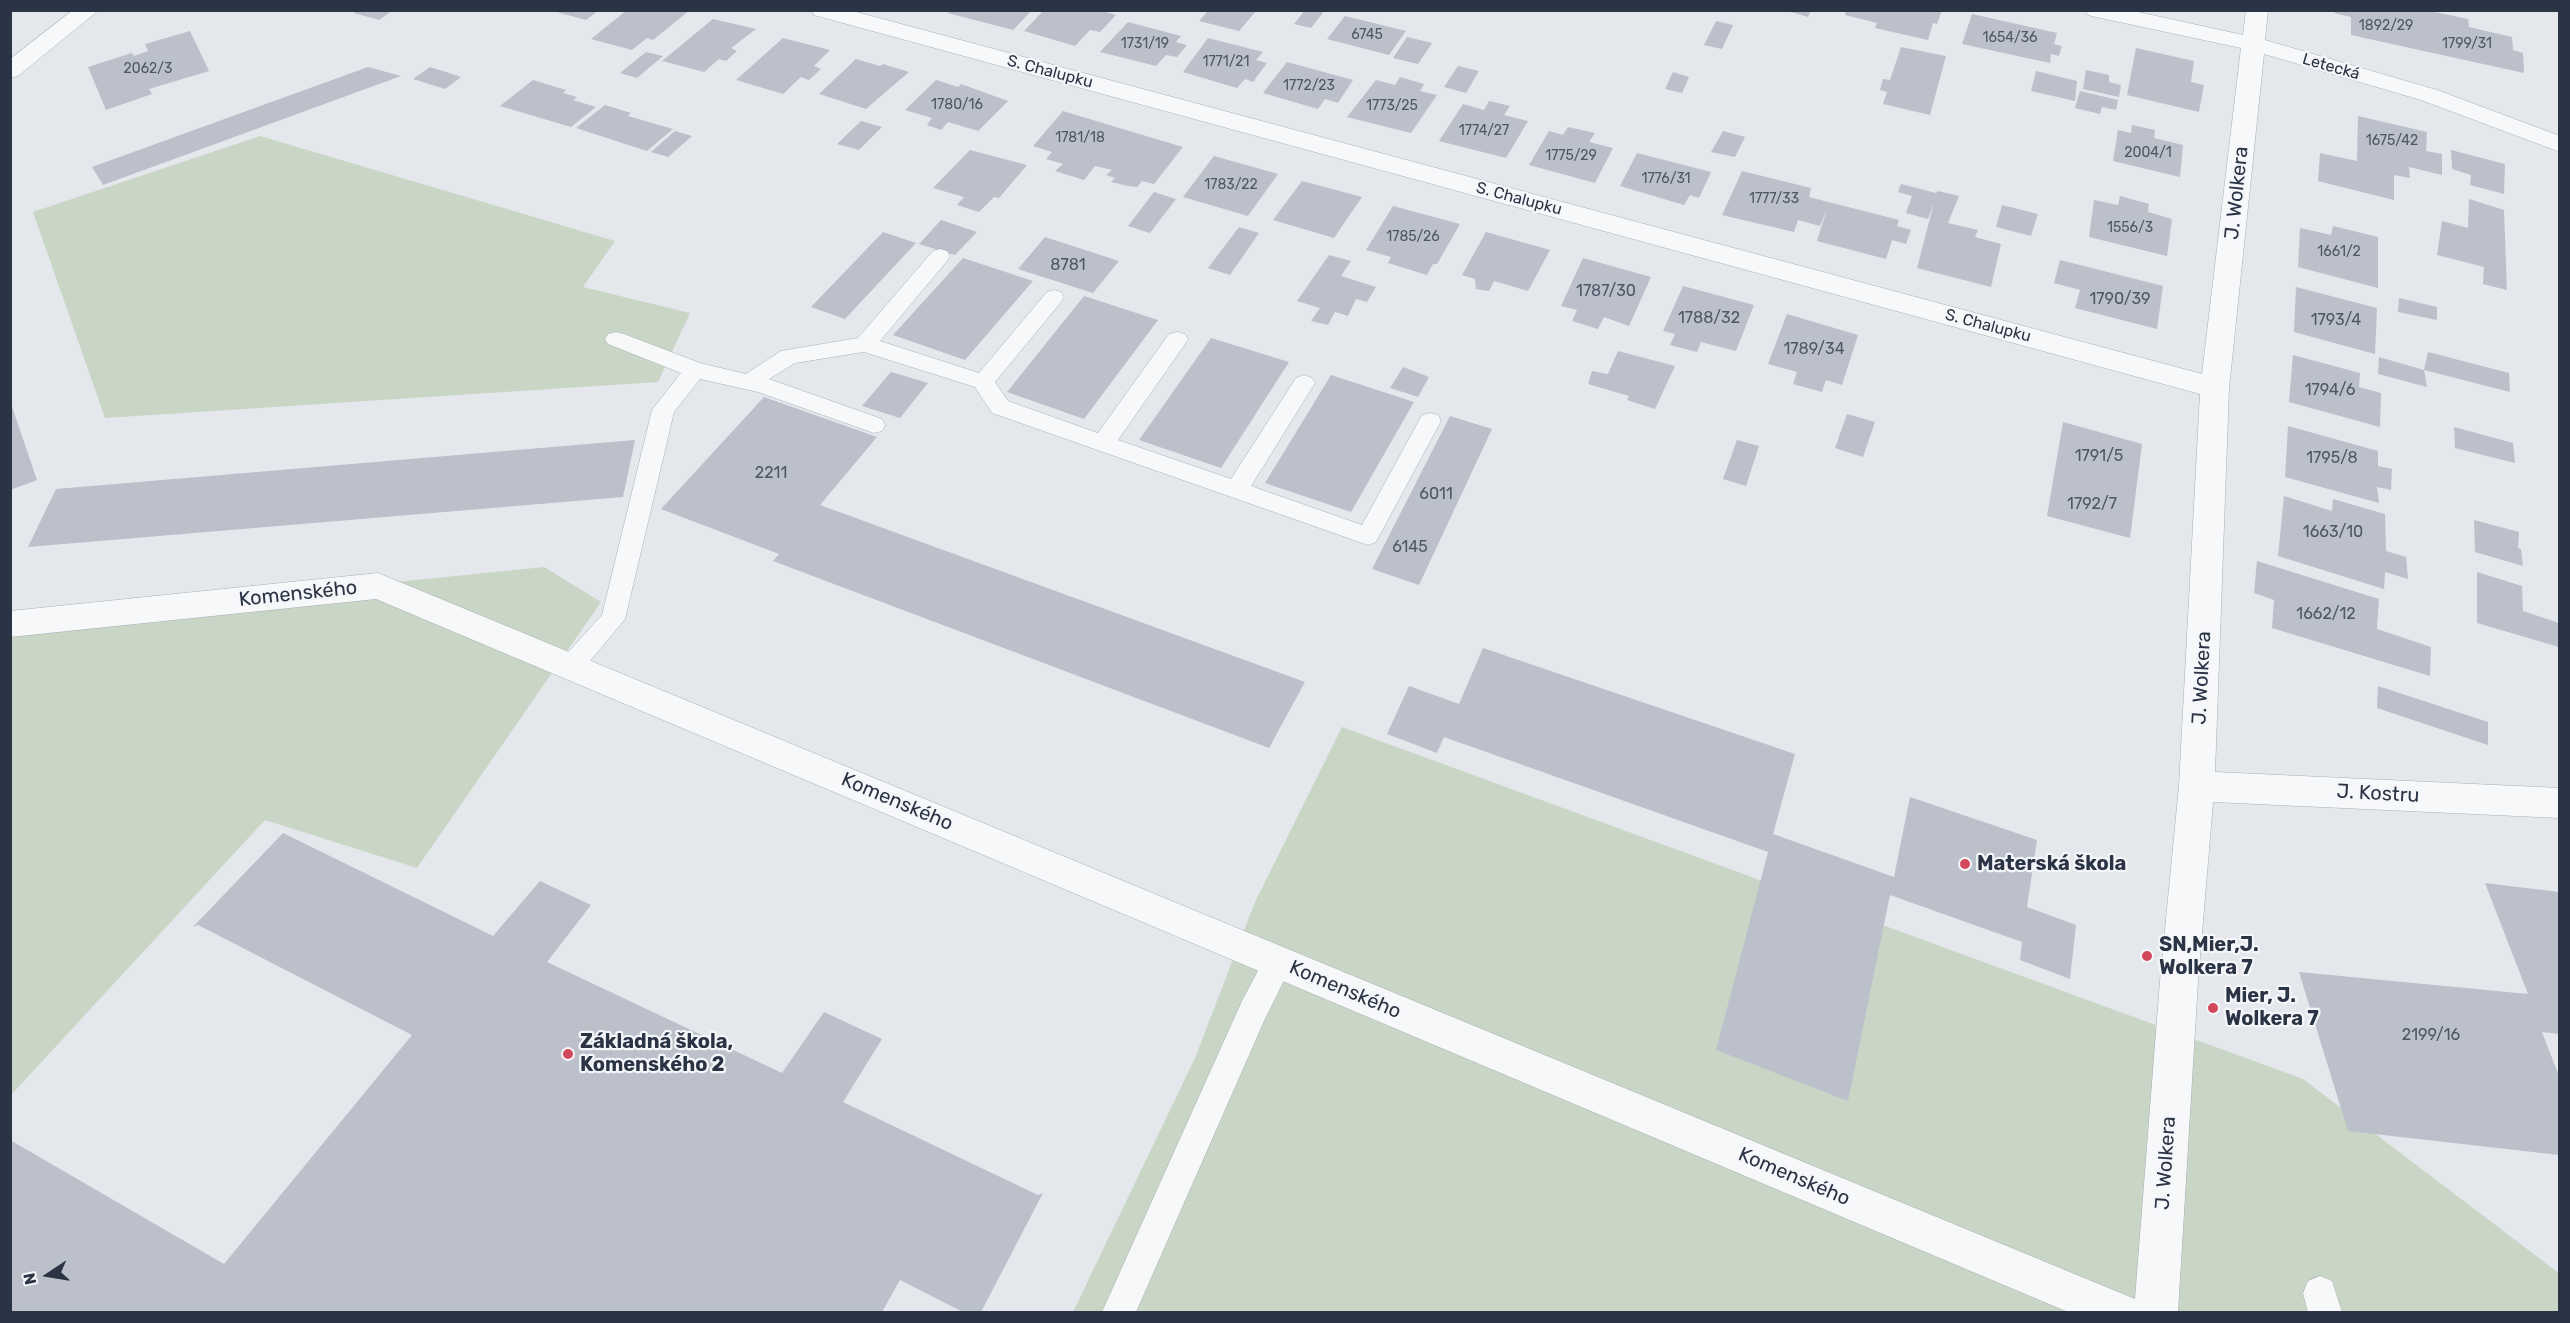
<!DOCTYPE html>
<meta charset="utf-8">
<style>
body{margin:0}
#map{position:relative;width:2570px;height:1323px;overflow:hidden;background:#e4e7ec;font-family:Rubik,sans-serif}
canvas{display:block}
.frame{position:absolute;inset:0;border:12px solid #2b3445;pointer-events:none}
.north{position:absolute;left:18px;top:1245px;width:60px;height:60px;-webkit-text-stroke:4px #f4f6f9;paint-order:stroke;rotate:258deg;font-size:16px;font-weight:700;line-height:24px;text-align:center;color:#2b3445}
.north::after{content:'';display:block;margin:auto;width:21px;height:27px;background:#2b3445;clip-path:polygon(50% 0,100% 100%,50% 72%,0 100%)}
</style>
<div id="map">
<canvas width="2570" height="1323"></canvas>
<div class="frame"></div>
<div class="north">N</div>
</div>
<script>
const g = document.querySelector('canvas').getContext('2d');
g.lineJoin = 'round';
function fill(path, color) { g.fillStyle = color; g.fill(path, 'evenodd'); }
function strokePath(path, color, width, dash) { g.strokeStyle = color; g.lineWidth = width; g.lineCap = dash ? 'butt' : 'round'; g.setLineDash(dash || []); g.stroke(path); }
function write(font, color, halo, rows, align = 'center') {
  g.font = font + ' Rubik,sans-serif'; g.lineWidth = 4.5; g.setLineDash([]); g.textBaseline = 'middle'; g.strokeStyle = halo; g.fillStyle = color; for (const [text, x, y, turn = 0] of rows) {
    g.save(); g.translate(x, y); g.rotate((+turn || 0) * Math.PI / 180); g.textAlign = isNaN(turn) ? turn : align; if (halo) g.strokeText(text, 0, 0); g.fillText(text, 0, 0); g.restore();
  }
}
fill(new Path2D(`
 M 260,136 L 615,241 L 583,287 L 690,313 L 658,382 L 105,418 L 33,212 Z
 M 544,567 L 601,602 L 417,868 L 265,820 L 11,1095 L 11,621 Z
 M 1342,727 L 2303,1079 L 2560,1274 L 2559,1312 L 1073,1312 L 1195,1058 L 1255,902 Z`), '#c9d6c5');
fill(new Path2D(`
 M 355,10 L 393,10 L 379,20 L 354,13 Z
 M 549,10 L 599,10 L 586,20 Z
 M 627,10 L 690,10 L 653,40 L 647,38 L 632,50 L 591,39 Z
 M 950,10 L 1032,10 L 1013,30 L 948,13 Z
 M 1044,10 L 1099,10 L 1116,15 L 1100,32 L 1090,30 L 1075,46 L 1024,31 Z
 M 1209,10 L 1257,10 L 1239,31 L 1199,21 Z
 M 1305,10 L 1325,10 L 1311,28 L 1294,24 Z
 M 1785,10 L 1811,10 L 1808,17 Z
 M 1846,10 L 1942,10 L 1937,24 L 1933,23 L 1928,40 L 1875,28 L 1877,23 L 1845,15 Z
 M 2334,10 L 2425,10 L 2468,19 L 2469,27 L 2512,37 L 2513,50 L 2523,53 L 2524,73 L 2351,35 L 2351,17 L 2334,13 Z
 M 1972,14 L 2057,33 L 2054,44 L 2062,46 L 2059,56 L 2051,54 L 2050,63 L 1962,44 Z
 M 1345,16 L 1406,31 L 1389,55 L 1327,39 Z
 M 713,19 L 756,29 L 731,48 L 737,51 L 726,61 L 719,59 L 704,72 L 662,61 Z
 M 1716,21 L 1733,25 L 1722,49 L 1704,45 Z
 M 1128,22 L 1181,36 L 1176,42 L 1187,45 L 1177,57 L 1166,55 L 1156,66 L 1100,52 Z
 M 190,31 L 209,71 L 149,89 L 152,94 L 106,110 L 88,67 L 132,53 L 134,56 L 148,51 L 145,44 Z
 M 1407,37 L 1432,43 L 1418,64 L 1393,58 Z
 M 783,38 L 830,50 L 814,66 L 821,69 L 809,80 L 801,77 L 783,94 L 736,80 Z
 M 1208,38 L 1263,52 L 1256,60 L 1267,63 L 1253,82 L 1245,79 L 1237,88 L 1183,72 Z
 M 1901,47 L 1946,56 L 1930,115 L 1883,104 L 1887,92 L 1880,90 L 1883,79 L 1890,80 Z
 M 2136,48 L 2194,61 L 2191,82 L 2204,85 L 2199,112 L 2127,95 Z
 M 646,52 L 663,56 L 637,78 L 620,73 Z
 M 856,59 L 880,66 L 883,64 L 909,72 L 866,109 L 819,94 Z
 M 1287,62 L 1353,80 L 1338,103 L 1325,99 L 1318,109 L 1263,93 Z
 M 1458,66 L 1479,71 L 1466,93 L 1444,87 Z
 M 368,67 L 401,76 L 103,185 L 92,167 Z
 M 430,67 L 446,72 L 461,77 L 445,89 L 413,79 Z
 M 2086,70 L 2109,75 L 2109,82 L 2121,85 L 2119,97 L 2083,89 Z
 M 2036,71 L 2077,81 L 2075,101 L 2031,91 Z
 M 1673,72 L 1689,77 L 1682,93 L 1665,89 Z
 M 1400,77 L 1424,84 L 1420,91 L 1437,95 L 1411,133 L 1347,117 L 1376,80 L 1395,85 Z
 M 533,80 L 566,90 L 563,93 L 577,97 L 573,100 L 596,107 L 571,127 L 500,106 Z
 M 936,80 L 958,87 L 961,84 L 1008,101 L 978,131 L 948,122 L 941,130 L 927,125 L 932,118 L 905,110 Z
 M 2080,91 L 2118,100 L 2116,110 L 2102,107 L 2100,114 L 2075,108 Z
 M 1489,101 L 1510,106 L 1504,115 L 1528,121 L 1506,158 L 1439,141 L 1463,104 L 1484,110 Z
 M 605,105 L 631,113 L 628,116 L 673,129 L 647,151 L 576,128 Z
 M 1063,111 L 1126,130 L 1183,147 L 1154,184 L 1142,181 L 1137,187 L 1128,186 L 1111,182 L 1115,178 L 1106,175 L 1112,170 L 1095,166 L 1084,180 L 1055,171 L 1063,164 L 1046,159 L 1052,152 L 1033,146 Z
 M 2358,116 L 2427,132 L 2426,151 L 2442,154 L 2442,175 L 2409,167 L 2410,178 L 2394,175 L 2394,200 L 2318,181 L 2320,153 L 2357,161 Z
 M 861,121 L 882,127 L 859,150 L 837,144 Z
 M 2132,125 L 2155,130 L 2154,138 L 2183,145 L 2180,177 L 2113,161 L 2118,130 L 2131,133 Z
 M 1568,127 L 1595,133 L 1589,142 L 1613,148 L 1595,183 L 1529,165 L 1549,131 L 1563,135 Z
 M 675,131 L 692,136 L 668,157 L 651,152 Z
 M 1723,131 L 1745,137 L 1735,157 L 1711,152 Z
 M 970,150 L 1027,165 L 999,198 L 994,197 L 979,212 L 957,205 L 964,197 L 933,188 Z
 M 2451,150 L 2505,164 L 2504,194 L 2470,185 L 2471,175 L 2452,169 Z
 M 1637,153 L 1711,172 L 1699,198 L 1690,195 L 1684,205 L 1620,186 Z
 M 1214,156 L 1278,174 L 1248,216 L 1183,197 Z
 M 1742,171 L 1811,188 L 1809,197 L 1899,220 L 1897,226 L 1911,230 L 1906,244 L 1892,240 L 1886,259 L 1817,241 L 1827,209 L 1820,226 L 1798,220 L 1794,232 L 1722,215 Z
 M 1302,181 L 1362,197 L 1334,238 L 1273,220 Z
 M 1901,184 L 1936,193 L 1938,191 L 1959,196 L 1948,223 L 1978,230 L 1975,237 L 2001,244 L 1991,287 L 1917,268 L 1934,203 L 1928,219 L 1906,213 L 1912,196 L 1898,192 Z
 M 1154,192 L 1176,199 L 1150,233 L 1128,226 Z
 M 2120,196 L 2149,204 L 2148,212 L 2172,219 L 2167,256 L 2089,237 L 2094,200 L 2118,205 Z
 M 2469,199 L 2504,210 L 2507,290 L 2483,284 L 2484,267 L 2437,255 L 2442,221 L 2468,228 Z
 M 2002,205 L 2038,214 L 2031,236 L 1996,227 Z
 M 1393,206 L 1460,224 L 1437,264 L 1433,264 L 1427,275 L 1388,263 L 1391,257 L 1366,250 Z
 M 941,220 L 977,232 L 955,255 L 919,244 Z
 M 2333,226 L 2378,237 L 2378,288 L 2298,267 L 2300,228 L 2331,235 Z
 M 1239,227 L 1259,233 L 1230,275 L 1208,268 Z
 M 883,232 L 916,243 L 845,319 L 811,307 Z
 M 1486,232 L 1550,250 L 1528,291 L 1494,281 L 1489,291 L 1476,289 L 1475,279 L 1462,275 Z
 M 1045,237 L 1119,261 L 1093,293 L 1018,269 Z
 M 1329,255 L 1351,261 L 1341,276 L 1376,287 L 1367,302 L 1356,299 L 1348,316 L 1335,312 L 1328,325 L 1311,321 L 1320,308 L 1297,301 Z
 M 963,258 L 1033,281 L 965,360 L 893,335 Z
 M 1583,258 L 1651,277 L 1629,326 L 1604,317 L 1598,329 L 1572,321 L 1577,310 L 1561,306 Z
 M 2060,260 L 2163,286 L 2157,329 L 2075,308 L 2080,290 L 2054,283 Z
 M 1683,286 L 1754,305 L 1736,351 L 1701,342 L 1697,352 L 1670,345 L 1675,334 L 1663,331 Z
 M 2296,287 L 2377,308 L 2375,354 L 2294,332 Z
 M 1084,296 L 1158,320 L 1084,419 L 1007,392 Z
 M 2399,298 L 2437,307 L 2437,320 L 2398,312 Z
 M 1787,314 L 1858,335 L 1842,385 L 1826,380 L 1822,392 L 1793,384 L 1797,372 L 1768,364 Z
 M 1211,338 L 1289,362 L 1221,468 L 1139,440 Z
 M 1618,351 L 1675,366 L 1655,409 L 1627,400 L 1629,396 L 1588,384 L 1592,371 L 1608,374 Z
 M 2428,352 L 2509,373 L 2510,392 L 2424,370 Z
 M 2293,355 L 2360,373 L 2359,387 L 2381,393 L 2380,427 L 2289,402 Z
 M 2379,357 L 2424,370 L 2427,387 L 2378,374 Z
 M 1403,367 L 1429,377 L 1418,397 L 1390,388 Z
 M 891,372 L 928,383 L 900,418 L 862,406 Z
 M 1331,375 L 1414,402 L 1351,512 L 1265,483 Z
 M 764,397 L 877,437 L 820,505 L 1305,682 L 1269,748 L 773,561 L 779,554 L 661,509 Z
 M 10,401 L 37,480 L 10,490 Z
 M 1847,414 L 1875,422 L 1863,457 L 1835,448 Z
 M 1450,416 L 1492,429 L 1419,585 L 1372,569 Z
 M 2063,422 L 2142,444 L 2130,538 L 2047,516 Z
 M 2288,426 L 2378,451 L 2378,466 L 2392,469 L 2391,490 L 2377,487 L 2379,503 L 2285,477 Z
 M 2454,427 L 2513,443 L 2515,463 L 2455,448 Z
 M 635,440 L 623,497 L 28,547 L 56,489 Z
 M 1737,440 L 1759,446 L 1746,486 L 1723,479 Z
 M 2284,496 L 2332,511 L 2333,499 L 2385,514 L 2386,551 L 2406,557 L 2408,579 L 2385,572 L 2384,589 L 2278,556 Z
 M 2474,520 L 2519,532 L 2518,548 L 2521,549 L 2523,566 L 2475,552 Z
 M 2257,561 L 2379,599 L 2377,629 L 2431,647 L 2430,676 L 2272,628 L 2274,600 L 2254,593 Z
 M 2477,572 L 2522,586 L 2523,611 L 2559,623 L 2559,647 L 2477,623 Z
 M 1483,648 L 1795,754 L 1773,834 L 1894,877 L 1910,797 L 2037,840 L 2027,907 L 2076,925 L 2070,979 L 2020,960 L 2022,942 L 1890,895 L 1848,1101 L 1716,1050 L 1768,852 L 1444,737 L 1437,753 L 1387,734 L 1409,686 L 1459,704 Z
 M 2378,686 L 2488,722 L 2488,745 L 2377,708 Z
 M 283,833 L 493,936 L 540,881 L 591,905 L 547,962 L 782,1073 L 824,1012 L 882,1039 L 843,1102 L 1038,1195 L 1043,1193 L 981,1312 L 963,1312 L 900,1280 L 882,1312 L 10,1312 L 10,1140 L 224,1264 L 412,1035 L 198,925 L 193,927 Z
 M 2485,883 L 2559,892 L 2559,1034 L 2542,1032 L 2559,1076 L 2559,1155 L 2348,1131 L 2299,972 L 2528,994 Z`), '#bbc0ca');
const lane = new Path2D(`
 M 940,249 L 947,251 L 950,256 L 947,261 L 880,341 L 979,373 L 1047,292 L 1054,290 L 1061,292 L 1064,297 L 1061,302 L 995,382 L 1008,401 L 1098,433 L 1169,334 L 1177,332 L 1185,334 L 1188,339 L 1185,344 L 1118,440 L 1231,479 L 1296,378 L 1304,375 L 1312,378 L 1315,383 L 1251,486 L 1362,525 L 1422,415 L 1430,413 L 1438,415 L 1441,421 L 1376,542 L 1368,545 L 992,413 L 975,387 L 864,352 L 795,363 L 769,379 L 882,419 L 885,425 L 882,431 L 874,433 L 758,392 L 700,379 L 674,412 L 625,619 L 580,673 L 571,676 L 562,673 L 558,666 L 562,659 L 602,615 L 652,410 L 681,373 L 608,344 L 605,339 L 608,334 L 616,332 L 624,334 L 700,363 L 746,374 L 781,351 L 858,338 L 933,251 Z
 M 1278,948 L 1288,952 L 1293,962 L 1264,1021 L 1136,1312 L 1102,1312 L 1242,1001 L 1268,952 Z
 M 2320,1276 L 2332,1281 L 2342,1312 L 2308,1312 L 2303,1293 L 2308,1281 Z`);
const street = new Path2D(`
 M 73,10 L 99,10 L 18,76 L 10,78 L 10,59 Z
 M 811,10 L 849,10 L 2202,374 L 2241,48 L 2096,17 L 2088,15 L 2085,10 L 2129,10 L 2243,35 L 2246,10 L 2268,10 L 2265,40 L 2437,90 L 2560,136 L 2560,152 L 2421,100 L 2264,54 L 2229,388 L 2215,772 L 2560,788 L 2560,818 L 2213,802 L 2198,981 L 2178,1312 L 2068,1312 L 376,599 L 10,637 L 10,611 L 378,573 L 2135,1299 L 2160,981 L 2179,786 L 2200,394 L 814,15 Z`);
strokePath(lane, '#a9aeb7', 1);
strokePath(street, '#a9aeb7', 1);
fill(lane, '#f7f8fa');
fill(street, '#f7f8fa');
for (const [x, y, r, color] of [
 [1965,864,6,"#d1495b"],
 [2147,956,6,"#d1495b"],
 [2213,1008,6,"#d1495b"],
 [568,1054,6,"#d1495b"]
]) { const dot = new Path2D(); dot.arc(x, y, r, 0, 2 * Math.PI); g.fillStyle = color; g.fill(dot); strokePath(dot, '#f4f6f9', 2); }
write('14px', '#4f5766', null, [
 ["1892/29",2386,26],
 ["6745",1367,35],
 ["1654/36",2010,38],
 ["1731/19",1145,44],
 ["1799/31",2467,44],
 ["1771/21",1226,62],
 ["2062/3",148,69],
 ["1772/23",1309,86],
 ["1780/16",957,105],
 ["1773/25",1392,106],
 ["1774/27",1484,131],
 ["1781/18",1080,138],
 ["1675/42",2392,141],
 ["2004/1",2148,153],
 ["1775/29",1571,156],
 ["1776/31",1666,179],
 ["1783/22",1231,185],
 ["1777/33",1774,199],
 ["1556/3",2130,228],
 ["1785/26",1413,237],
 ["1661/2",2339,252]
]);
write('16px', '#2b3445', '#f4f6f9', [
 ["Letecká",2331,67,16],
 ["S. Chalupku",1050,72,15],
 ["S. Chalupku",1519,199,15],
 ["S. Chalupku",1988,326,15]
]);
write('16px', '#4f5766', null, [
 ["8781",1068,265],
 ["1787/30",1606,291],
 ["1790/39",2120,299],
 ["1788/32",1709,318],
 ["1793/4",2336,320],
 ["1789/34",1814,349],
 ["1794/6",2330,390],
 ["1791/5",2099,456],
 ["1795/8",2332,458],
 ["2211",771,473],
 ["6011",1436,494],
 ["1792/7",2092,504],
 ["1663/10",2333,532],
 ["6145",1410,547],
 ["1662/12",2326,614],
 ["2199/16",2431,1035]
]);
write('20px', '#2b3445', '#f4f6f9', [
 ["J. Wolkera",2237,193,-84],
 ["Komenského",298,594,-6],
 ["J. Wolkera",2202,678,-87],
 ["J. Kostru",2378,794,3],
 ["Komenského",897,802,23],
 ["Komenského",1345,990,23],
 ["J. Wolkera",2166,1163,-86],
 ["Komenského",1794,1177,23]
]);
write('bold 20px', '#2b3445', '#f4f6f9', [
 ["Materská škola",1977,864],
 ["SN,Mier,J.",2159,945],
 ["Wolkera 7",2159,968],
 ["Mier, J.",2225,996],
 ["Wolkera 7",2225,1019],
 ["Základná škola,",580,1042],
 ["Komenského 2",580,1065]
], 'left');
</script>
